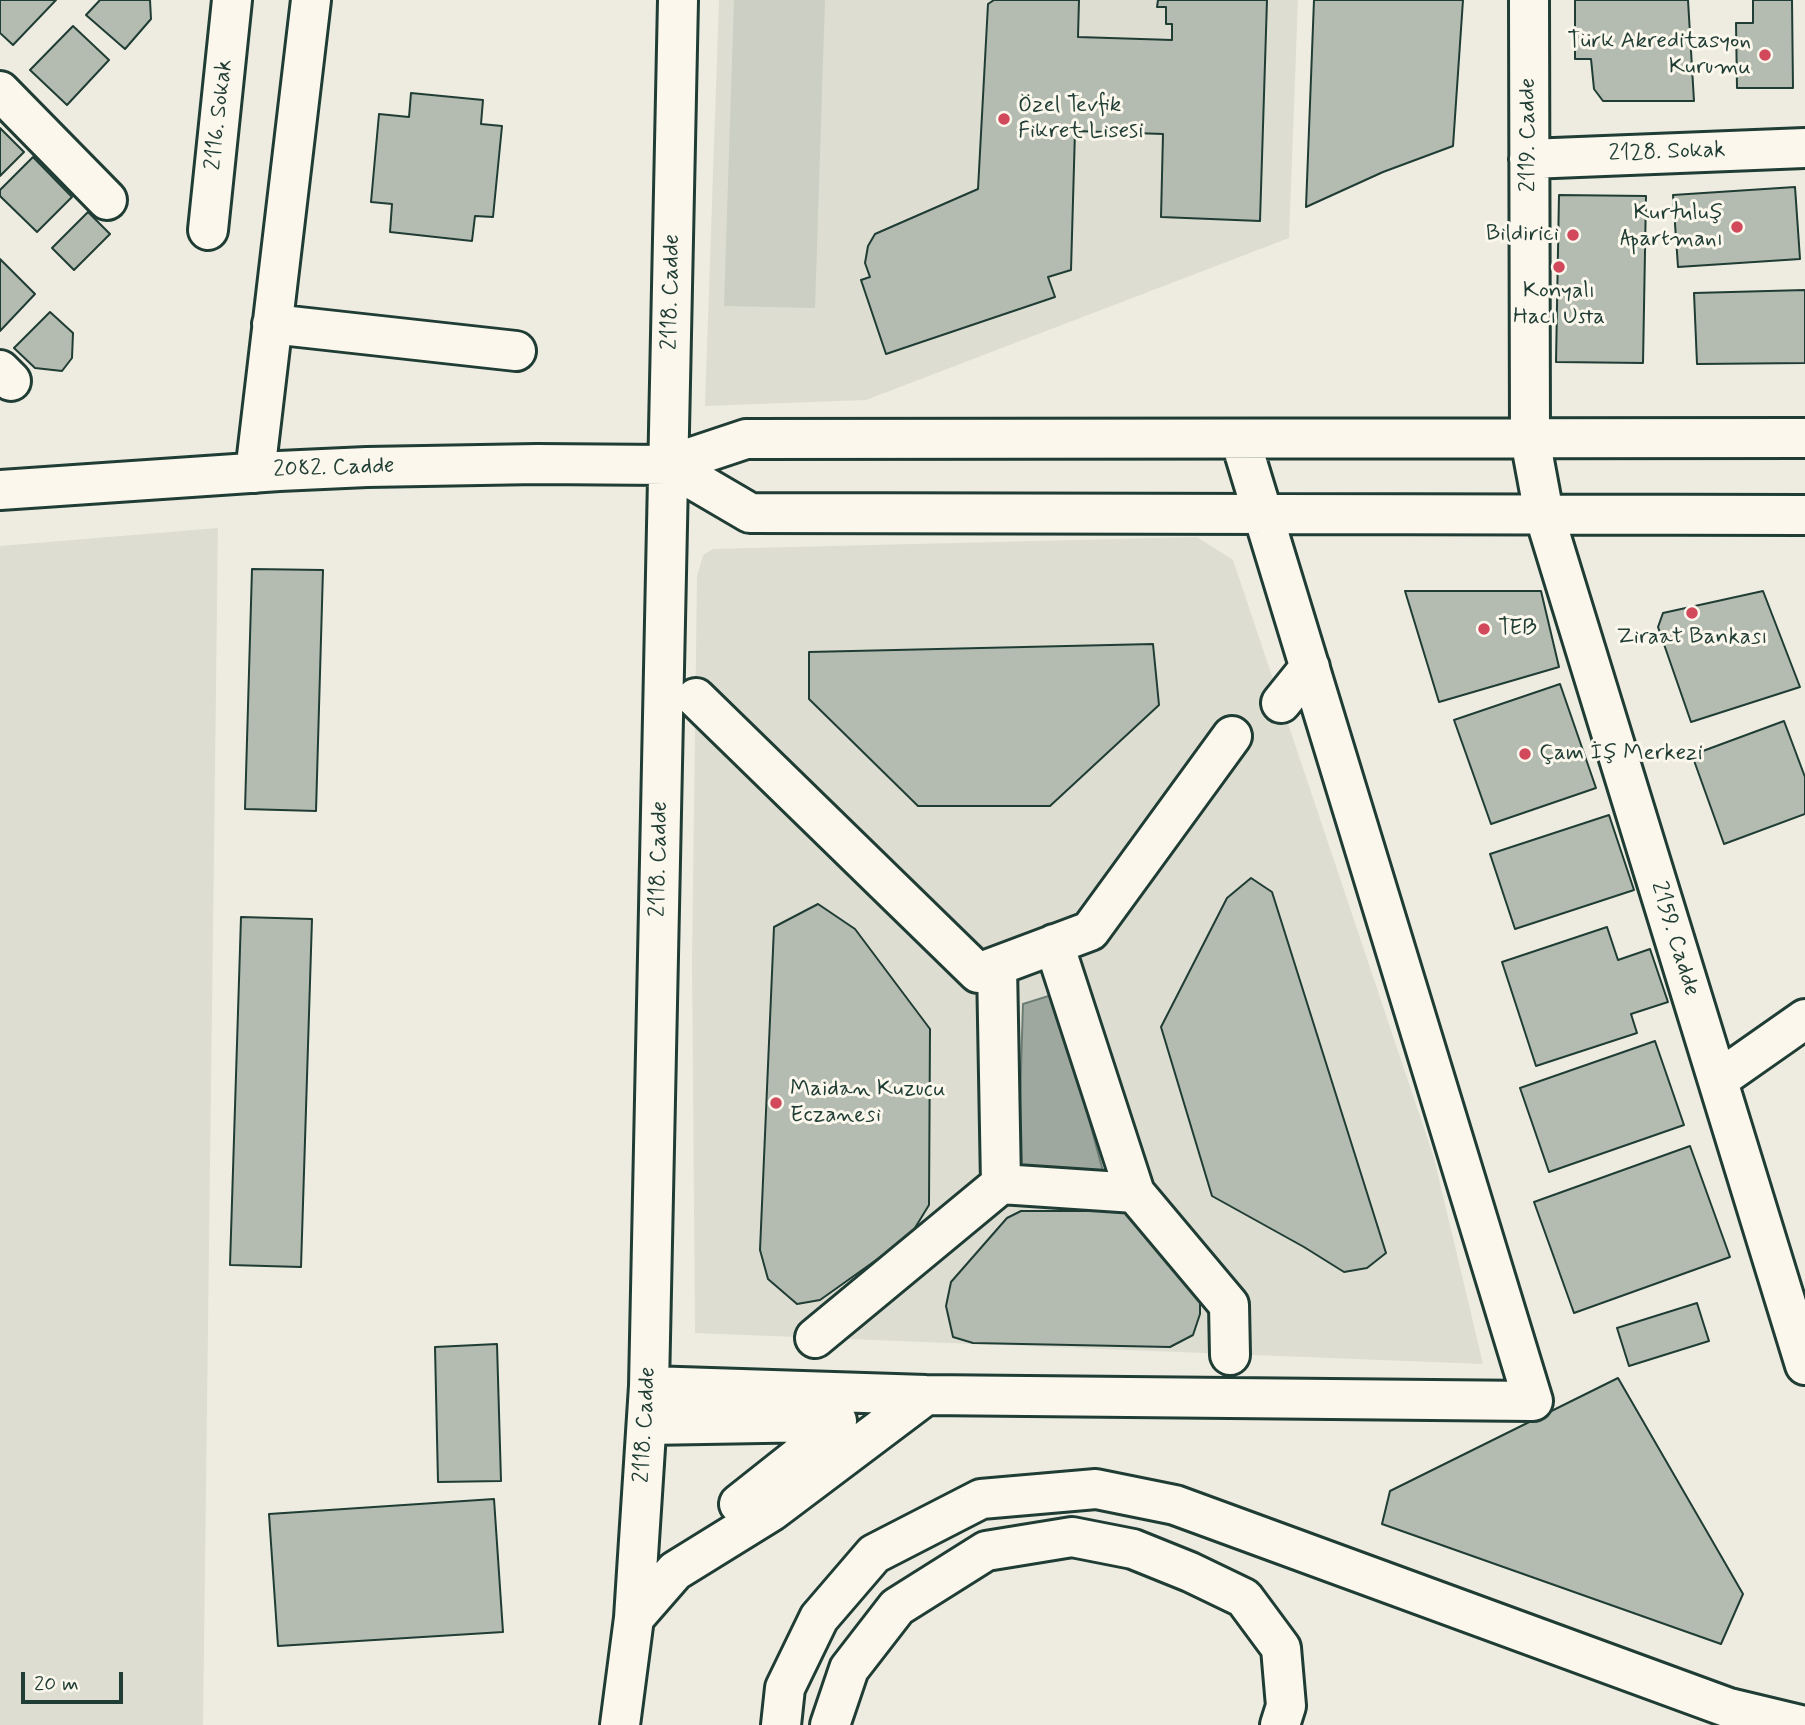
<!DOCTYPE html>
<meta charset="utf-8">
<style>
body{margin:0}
#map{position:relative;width:1805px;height:1725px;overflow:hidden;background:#eeece1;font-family:Mynerve,sans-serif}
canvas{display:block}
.scale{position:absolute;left:21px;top:1672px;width:102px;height:32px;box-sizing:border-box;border:4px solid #1f3d34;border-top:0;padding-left:9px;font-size:21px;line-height:24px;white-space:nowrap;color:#1f3d34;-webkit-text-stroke:5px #fbf7ec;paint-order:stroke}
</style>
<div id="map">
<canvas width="1805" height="1725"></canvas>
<div class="scale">20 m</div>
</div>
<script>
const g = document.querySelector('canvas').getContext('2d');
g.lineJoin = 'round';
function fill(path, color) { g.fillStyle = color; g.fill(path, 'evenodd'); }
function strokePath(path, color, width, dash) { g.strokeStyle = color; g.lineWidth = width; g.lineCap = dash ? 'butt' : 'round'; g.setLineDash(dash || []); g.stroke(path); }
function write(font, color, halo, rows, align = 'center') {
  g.font = font + ' Mynerve,sans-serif'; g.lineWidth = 6; g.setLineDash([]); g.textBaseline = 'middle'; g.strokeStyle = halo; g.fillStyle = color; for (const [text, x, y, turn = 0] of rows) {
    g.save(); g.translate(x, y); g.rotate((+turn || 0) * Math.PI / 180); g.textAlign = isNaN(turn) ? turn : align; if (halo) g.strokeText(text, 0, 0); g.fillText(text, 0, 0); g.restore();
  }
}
fill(new Path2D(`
 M 719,0 L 1298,0 L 1289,238 L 866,400 L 705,406 Z
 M 218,528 L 203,1725 L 0,1725 L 0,546 Z
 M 1197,537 L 1233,560 L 1434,1158 L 1483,1364 L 695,1333 L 692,961 L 697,577 L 703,555 L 713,549 Z`), '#ddddd2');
fill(new Path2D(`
 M 734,0 L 825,0 L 815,308 L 724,306 Z`), '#cbcfc4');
const water = new Path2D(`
 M 1055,994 L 1104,1175 L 1018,1167 L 1023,1004 Z`);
fill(water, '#9fa89f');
strokePath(water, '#6c7d74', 2);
const building = new Path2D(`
 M 0,0 L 56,0 L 13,45 L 0,33 Z
 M 100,0 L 150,0 L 151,19 L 125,49 L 86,15 Z
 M 994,0 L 1079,0 L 1078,37 L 1172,40 L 1172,24 L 1166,24 L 1166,7 L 1157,7 L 1158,0 L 1267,0 L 1260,221 L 1161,217 L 1163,134 L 1075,131 L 1071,270 L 1048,277 L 1055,297 L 886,354 L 861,280 L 870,277 L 865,263 L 868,246 L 875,234 L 978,189 L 988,4 Z
 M 1314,0 L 1463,0 L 1453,146 L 1383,172 L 1306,207 Z
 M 1575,0 L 1688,0 L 1694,101 L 1603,101 L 1594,89 L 1591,59 L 1575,59 Z
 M 1753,0 L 1792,0 L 1793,88 L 1737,88 L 1736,23 L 1753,23 Z
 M 73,26 L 109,60 L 67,105 L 30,70 Z
 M 411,93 L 483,100 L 481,124 L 502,126 L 493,217 L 475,216 L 472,241 L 390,232 L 392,204 L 371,202 L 379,114 L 409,117 Z
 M 0,128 L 24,152 L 0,176 Z
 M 33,157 L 72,197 L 37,232 L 0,196 L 0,190 Z
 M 1795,187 L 1800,259 L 1678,267 L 1673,195 Z
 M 1559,195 L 1646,196 L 1643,363 L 1556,362 Z
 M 88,212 L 110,234 L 74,270 L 52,248 Z
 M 0,259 L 35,294 L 0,331 Z
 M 1805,290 L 1805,363 L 1697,364 L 1694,293 Z
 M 50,312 L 73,333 L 72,358 L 62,371 L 35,368 L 14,348 Z
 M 252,569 L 323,570 L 316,811 L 245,809 Z
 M 1405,591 L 1541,591 L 1559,667 L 1439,702 Z
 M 1763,591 L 1800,687 L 1691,722 L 1658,627 L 1663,613 Z
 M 1153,644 L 1159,705 L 1050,806 L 918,806 L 809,699 L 809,652 Z
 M 1560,684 L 1596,788 L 1491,824 L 1454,720 Z
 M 1784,721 L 1805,777 L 1805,814 L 1724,844 L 1692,755 Z
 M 1609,815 L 1634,890 L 1515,929 L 1490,854 Z
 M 1251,878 L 1272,892 L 1386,1253 L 1367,1268 L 1344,1272 L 1304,1247 L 1212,1196 L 1161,1027 L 1227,898 Z
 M 818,904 L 855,929 L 930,1029 L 929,1205 L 910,1236 L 820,1300 L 797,1304 L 768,1279 L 760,1250 L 774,927 Z
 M 241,917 L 312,919 L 301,1267 L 230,1265 Z
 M 1607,927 L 1618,960 L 1650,949 L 1668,1002 L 1631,1014 L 1637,1033 L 1536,1066 L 1502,962 Z
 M 1655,1041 L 1684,1125 L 1549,1172 L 1520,1088 Z
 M 1690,1146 L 1730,1257 L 1574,1313 L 1534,1202 Z
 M 1021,1211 L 1113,1211 L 1130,1214 L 1200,1282 L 1200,1314 L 1193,1335 L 1170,1347 L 973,1343 L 953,1337 L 946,1306 L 951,1282 L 1007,1218 Z
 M 1697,1303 L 1709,1341 L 1629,1366 L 1617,1328 Z
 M 497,1344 L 501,1481 L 438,1482 L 435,1347 Z
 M 1618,1378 L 1743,1594 L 1721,1644 L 1382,1524 L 1390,1491 Z
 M 494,1499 L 503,1632 L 278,1646 L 269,1514 Z`);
fill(building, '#b4bbb0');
strokePath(building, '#1f3d34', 2);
const minor = new Path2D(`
 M 1529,0 L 1530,439 L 1544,514 L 1805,1365
 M 0,91 L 107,200
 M 1529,159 L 1805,148
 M 208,230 L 232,0
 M 272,324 L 516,351
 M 0,370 L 11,381
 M 668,465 L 750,513 L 1805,515
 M 255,473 L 311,0
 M 0,490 L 279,471 L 367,467 L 537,464 L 668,465 L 746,439 L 1805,438
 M 696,698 L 978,973 L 1090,931 L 1232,736
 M 1281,703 L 1310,667
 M 1054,944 L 1135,1193 L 1229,1305 L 1230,1355
 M 1718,1080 L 1805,1019
 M 1001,1184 L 1135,1193
 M 815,1338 L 1001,1184 L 997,966
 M 649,1386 L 926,1395 L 1533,1401 L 1240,439
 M 647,1425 L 820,1422 L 837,1421
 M 739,1504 L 797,1458 L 837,1421
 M 634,1618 L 675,1571 L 772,1511 L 926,1395
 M 620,1725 L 634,1618 L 649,1386 L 678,0`);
const major = new Path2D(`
 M 781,1725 L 785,1688 L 819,1618 L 874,1554 L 981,1499 L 1096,1489 L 1175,1505 L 1729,1708 L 1800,1725
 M 830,1725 L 849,1669 L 897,1607 L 986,1551 L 1072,1537 L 1133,1549 L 1190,1572 L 1244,1598 L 1281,1648 L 1286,1706 L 1280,1725`);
strokePath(minor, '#1f3d34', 44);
strokePath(major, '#1f3d34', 44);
strokePath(minor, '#fbf7ec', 38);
strokePath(major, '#fbf7ec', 38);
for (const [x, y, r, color] of [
 [1765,55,7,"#d1495b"],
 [1004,119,7,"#d1495b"],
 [1737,227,7,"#d1495b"],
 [1573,235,7,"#d1495b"],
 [1559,267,7,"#d1495b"],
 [1692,613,7,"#d1495b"],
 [1484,629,7,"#d1495b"],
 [1525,754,7,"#d1495b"],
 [776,1103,7,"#d1495b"]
]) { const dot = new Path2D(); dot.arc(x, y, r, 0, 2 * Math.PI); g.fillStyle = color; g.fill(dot); strokePath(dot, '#fbf7ec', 2.5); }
write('23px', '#1f3d34', '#fbf7ec', [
 ["Türk Akreditasyon",1751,42,"right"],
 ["Kurumu",1751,68,"right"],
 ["Özel Tevfik",1018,106],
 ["Fikret Lisesi",1018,132],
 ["Kurtuluş",1723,214,"right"],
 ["Apartmanı",1723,240,"right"],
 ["Bildirici",1559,235,"right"],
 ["Konyalı",1559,292,"center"],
 ["Hacı Usta",1559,318,"center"],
 ["TEB",1498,629],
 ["Ziraat Bankası",1692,638,"center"],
 ["Çam İş Merkezi",1539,754],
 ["Maidan Kuzucu",790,1090],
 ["Eczanesi",790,1116]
], 'left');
write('23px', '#1f3d34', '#fbf7ec', [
 ["2116. Sokak",220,115,-84],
 ["2119. Cadde",1529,135,-90],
 ["2128. Sokak",1667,153,-2],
 ["2118. Cadde",672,292,-89],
 ["2082. Cadde",334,469,-2],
 ["2118. Cadde",660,859,-89],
 ["2159. Cadde",1674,939,73],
 ["2118. Cadde",646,1425,-87]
]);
</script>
